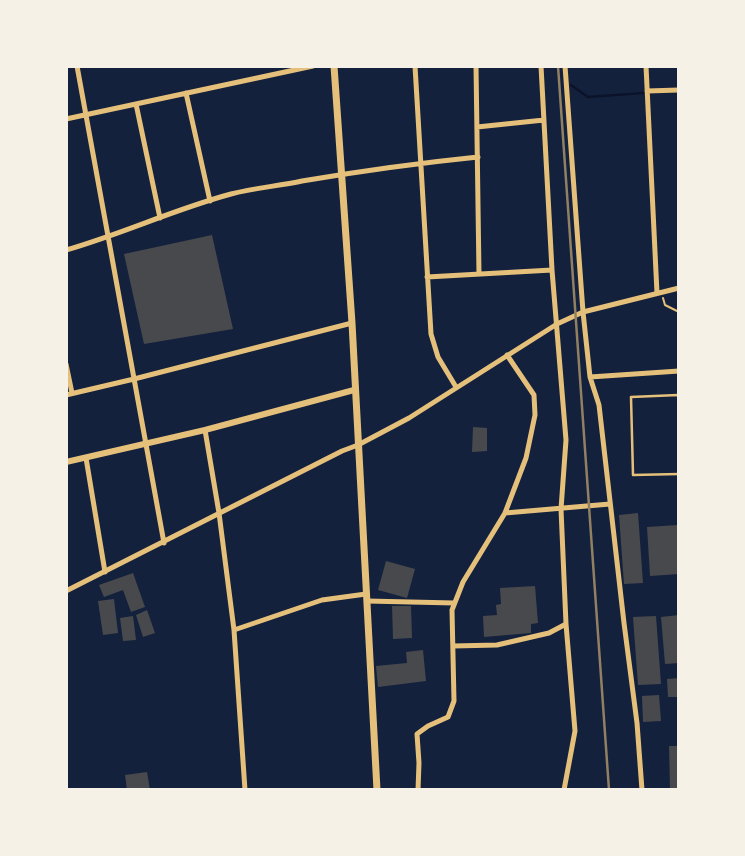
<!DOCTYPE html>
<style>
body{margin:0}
#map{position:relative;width:745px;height:856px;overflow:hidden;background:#14213d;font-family:"DM Sans",sans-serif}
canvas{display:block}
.frame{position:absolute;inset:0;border:68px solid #f6f1e7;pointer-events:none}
</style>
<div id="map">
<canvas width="745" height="856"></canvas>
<div class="frame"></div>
</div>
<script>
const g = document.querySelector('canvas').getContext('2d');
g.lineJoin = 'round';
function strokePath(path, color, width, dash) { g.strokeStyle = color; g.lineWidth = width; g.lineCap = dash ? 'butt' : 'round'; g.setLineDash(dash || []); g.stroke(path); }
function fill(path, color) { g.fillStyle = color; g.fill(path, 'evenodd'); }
strokePath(new Path2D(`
 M 571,85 L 588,97 L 643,93`), '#0b132b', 2.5);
fill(new Path2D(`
 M 212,235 L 233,329 L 144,344 L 124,254 Z
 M 473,427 L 487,428 L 487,451 L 472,452 Z
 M 638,513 L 643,583 L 624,584 L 619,515 Z
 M 678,525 L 679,574 L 650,576 L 647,527 Z
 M 386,561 L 415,569 L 407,598 L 378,590 Z
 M 133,573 L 145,607 L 131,612 L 123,590 L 104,597 L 99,585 Z
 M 535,586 L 538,623 L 531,624 L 531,633 L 484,637 L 483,616 L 497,615 L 496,605 L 501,604 L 500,588 Z
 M 114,599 L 118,633 L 103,635 L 98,601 Z
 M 392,606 L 411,606 L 412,638 L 393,639 Z
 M 147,610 L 155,633 L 143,637 L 136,615 Z
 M 679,615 L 679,663 L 665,664 L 661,617 Z
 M 133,616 L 136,640 L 123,641 L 120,618 Z
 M 656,616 L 661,684 L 638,685 L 633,617 Z
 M 423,650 L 426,681 L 378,687 L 376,666 L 407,663 L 406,652 Z
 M 679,678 L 679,697 L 668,697 L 667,679 Z
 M 659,695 L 661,721 L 643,722 L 642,696 Z
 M 669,746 L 679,746 L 679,790 L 670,790 Z
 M 147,772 L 150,790 L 127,790 L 125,775 Z`), '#48494c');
strokePath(new Path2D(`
 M 663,298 L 665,305 L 679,312`), '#e5c07b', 2);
strokePath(new Path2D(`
 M 678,395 L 631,397 L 633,475 L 679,474
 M 679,395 L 679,405`), '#e5c07b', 2.5);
strokePath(new Path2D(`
 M 77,66 L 164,543
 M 415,66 L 431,334 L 438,357 L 456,387
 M 476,66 L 479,274
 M 541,66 L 552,270 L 566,440 L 561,509 L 566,624 L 575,731 L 564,790
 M 565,66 L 583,312 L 590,377 L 599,405 L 624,623 L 637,723 L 642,790
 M 646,66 L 657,293
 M 647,91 L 679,90
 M 186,93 L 210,201
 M 136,104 L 160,218
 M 66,119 L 313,66
 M 477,127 L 544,120
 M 66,250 C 122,234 175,209 231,194 C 254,188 279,186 302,181 C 361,171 419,163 478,157
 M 427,277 L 552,270
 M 66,364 L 72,393
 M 590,377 L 679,371
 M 66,395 L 134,379 L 352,323
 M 205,430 L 219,513 L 234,630 L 245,790
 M 86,458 L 105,572
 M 505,513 L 610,504
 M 66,591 L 342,451 L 358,445 L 409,418 L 557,324 L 583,312 L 679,288
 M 367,601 L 454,603
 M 234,630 L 322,600 L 366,594
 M 453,646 L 497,645 L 549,633 L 566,624
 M 418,790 L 419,763 L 417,734 L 428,726 L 448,717 L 454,701 L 452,610 L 463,582 L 505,513 L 526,458 L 535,415 L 534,395 L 507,355`), '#e5c07b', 5);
strokePath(new Path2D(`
 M 66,462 L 205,430 L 354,390`), '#e5c07b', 6);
strokePath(new Path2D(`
 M 334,66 L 352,323 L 377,790`), '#e5c07b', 7);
strokePath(new Path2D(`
 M 558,66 L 609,790`), '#918062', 2.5);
</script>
